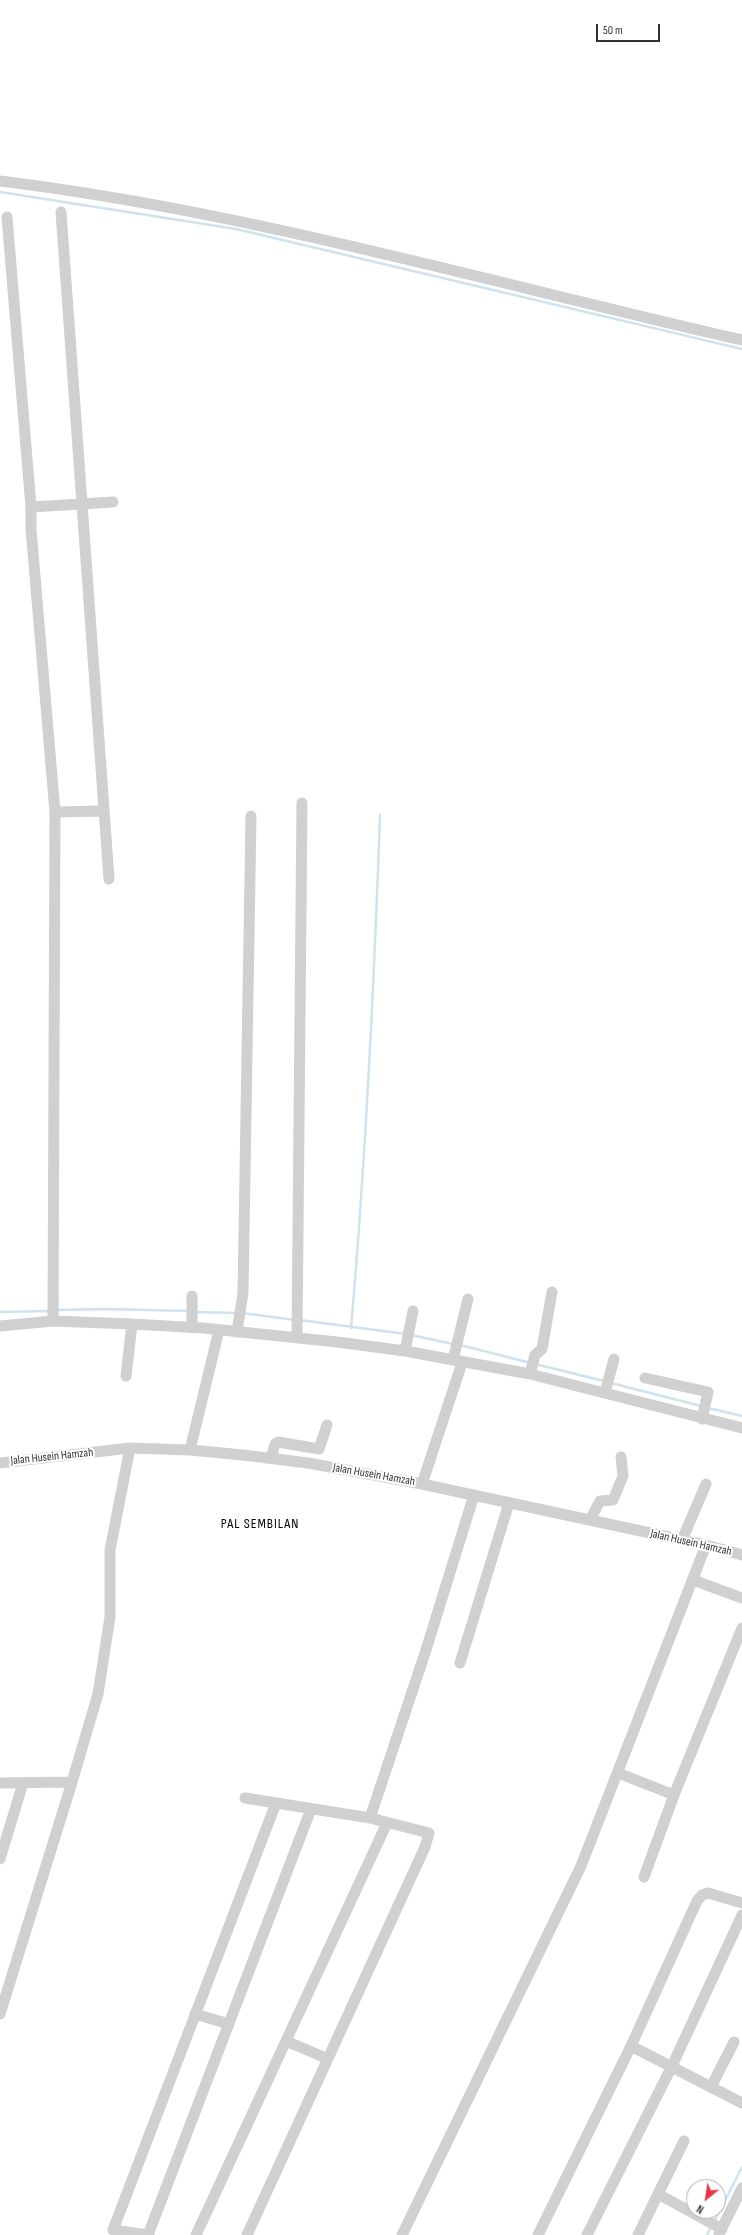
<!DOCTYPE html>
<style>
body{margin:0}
#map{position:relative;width:742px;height:2235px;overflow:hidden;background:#fff;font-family:"Sofia Sans Condensed",sans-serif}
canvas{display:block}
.north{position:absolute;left:686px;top:2179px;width:40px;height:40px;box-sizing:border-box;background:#fff;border:1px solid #adadad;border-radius:50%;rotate:210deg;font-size:11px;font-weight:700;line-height:16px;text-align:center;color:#333}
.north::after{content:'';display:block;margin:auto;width:14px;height:18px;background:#e63946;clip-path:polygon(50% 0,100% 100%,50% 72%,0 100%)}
.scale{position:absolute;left:596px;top:24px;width:64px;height:18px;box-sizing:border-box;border:2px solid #333;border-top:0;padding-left:5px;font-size:12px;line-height:14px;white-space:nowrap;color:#333;-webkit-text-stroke:3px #fff;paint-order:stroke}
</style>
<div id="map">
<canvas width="742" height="2235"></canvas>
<div class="north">N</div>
<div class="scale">50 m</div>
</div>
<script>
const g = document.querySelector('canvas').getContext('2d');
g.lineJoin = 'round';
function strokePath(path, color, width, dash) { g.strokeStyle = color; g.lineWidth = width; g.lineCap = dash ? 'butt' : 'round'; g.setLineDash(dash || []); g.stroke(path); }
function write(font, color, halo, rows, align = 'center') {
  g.font = font + ' "Sofia Sans Condensed",sans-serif'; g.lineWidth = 4; g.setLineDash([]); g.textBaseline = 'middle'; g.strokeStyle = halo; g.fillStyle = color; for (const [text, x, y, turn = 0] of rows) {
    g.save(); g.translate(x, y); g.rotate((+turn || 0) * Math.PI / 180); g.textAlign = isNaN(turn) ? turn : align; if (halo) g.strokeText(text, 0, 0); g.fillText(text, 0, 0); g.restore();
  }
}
strokePath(new Path2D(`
 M 0,192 L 236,229 L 742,349
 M 56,1310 L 105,1309 L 189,1311
 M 0,1312 L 49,1311
 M 194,1312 L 237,1313
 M 242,1313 L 295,1320
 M 300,1320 L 406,1334
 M 351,1328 C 366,1157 374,986 380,815
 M 411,1335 L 453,1344
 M 460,1345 L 531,1363
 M 535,1364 L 604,1381
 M 611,1383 L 701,1406
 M 708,1408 L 742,1416
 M 714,2222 L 742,2167
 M 707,2235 L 711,2227`), '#cfe2ee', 2.5);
strokePath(new Path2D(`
 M 0,181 C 252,212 495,284 742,340
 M 61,212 L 82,504 L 113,502
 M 7,217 L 31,507 L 31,529 L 55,812 L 53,1321
 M 31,507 L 82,504 L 109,879
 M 55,812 L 104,811
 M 0,1326 L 53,1321 L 132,1324 L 203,1328 L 337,1342 L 405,1351 L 530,1374 L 742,1428
 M 192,1327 L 192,1296
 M 237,1332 L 243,1293 L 251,816
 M 297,1336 L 302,803
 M 405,1351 L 413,1311
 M 453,1360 L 468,1299
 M 530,1374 L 535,1355 L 542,1349 L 552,1292
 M 126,1376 L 132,1324
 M 645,1378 L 708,1392 L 702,1419
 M 605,1393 L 614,1359
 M 190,1450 L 219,1330
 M 271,1458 L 275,1444 L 278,1442 L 319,1449 L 327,1425
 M 0,1463 L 130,1448 L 190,1450 L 243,1455 L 308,1463 L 422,1484 L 706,1545 L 742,1555
 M 422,1484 L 462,1363
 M 590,1520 L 600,1501 L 613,1500 L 623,1476 L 621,1457
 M 682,1540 L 706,1484
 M 693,1580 L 742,1598
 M 460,1663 L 509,1503
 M 618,1773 L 674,1795
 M 0,1783 L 72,1782 L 98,1694 L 110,1617 L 110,1550 L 130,1448
 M 245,1798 L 370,1818 L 429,1833 L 425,1847 L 247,2235
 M 276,1803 L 113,2230 L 148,2235 L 311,1809
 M 370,1818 L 426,1650 L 474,1495
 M 0,1859 L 23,1783
 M 644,1877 L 674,1795 L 742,1628
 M 0,2014 L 72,1782
 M 195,2014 L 229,2024
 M 286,2041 L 326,2058
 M 631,2046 L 742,2103
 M 711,2087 L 734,2042
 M 658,2194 L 722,2229
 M 719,2234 L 742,2188
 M 196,2235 L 387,1823
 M 402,2235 L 581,1866 L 706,1545
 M 538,2235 L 631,2046 L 697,1901 L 702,1895 L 708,1893 L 742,1903
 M 587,2235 L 672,2066 L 742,1915
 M 638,2235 L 684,2141`), '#d0d0d0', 11);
write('12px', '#333', '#fff', [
 ["Jalan Husein Hamzah",52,1457,-6],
 ["Jalan Husein Hamzah",374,1475,10],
 ["Jalan Husein Hamzah",691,1543,13]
]);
g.letterSpacing = '1px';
write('14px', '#000', '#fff', [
 ["PAL SEMBILAN",260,1524]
]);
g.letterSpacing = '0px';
</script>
